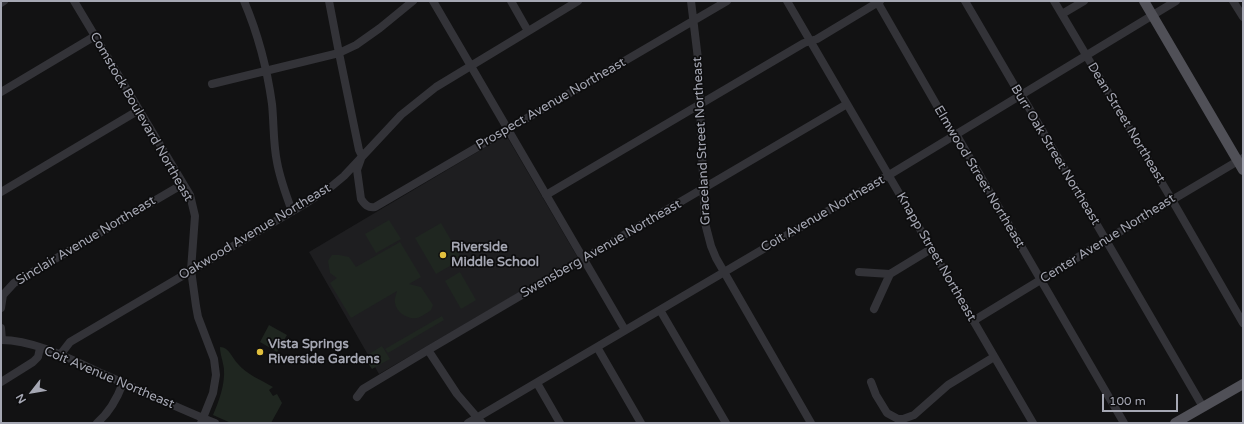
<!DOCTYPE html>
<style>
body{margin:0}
#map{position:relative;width:1244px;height:424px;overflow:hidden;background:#121213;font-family:"Varela Round",sans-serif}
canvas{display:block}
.frame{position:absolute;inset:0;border:2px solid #a5a7b3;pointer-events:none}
.north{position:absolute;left:12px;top:372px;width:40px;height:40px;-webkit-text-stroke:3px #0d0d0e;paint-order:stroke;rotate:239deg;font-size:11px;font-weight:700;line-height:16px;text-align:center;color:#a5a7b3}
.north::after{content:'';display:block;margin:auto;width:14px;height:18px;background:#a5a7b3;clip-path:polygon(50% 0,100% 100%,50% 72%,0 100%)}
.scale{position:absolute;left:1102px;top:394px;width:76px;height:18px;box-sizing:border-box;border:2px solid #a5a7b3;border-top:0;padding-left:5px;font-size:12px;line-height:14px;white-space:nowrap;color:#a5a7b3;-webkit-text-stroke:3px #0d0d0e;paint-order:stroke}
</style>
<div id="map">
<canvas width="1244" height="424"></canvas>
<div class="frame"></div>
<div class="north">N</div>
<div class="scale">100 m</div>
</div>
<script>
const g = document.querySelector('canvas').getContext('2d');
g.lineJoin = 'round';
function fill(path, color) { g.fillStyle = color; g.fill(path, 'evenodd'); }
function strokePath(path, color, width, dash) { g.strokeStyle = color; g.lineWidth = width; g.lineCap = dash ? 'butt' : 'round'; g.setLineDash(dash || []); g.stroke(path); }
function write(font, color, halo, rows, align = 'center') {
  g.font = font + ' "Varela Round",sans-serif'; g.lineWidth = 3.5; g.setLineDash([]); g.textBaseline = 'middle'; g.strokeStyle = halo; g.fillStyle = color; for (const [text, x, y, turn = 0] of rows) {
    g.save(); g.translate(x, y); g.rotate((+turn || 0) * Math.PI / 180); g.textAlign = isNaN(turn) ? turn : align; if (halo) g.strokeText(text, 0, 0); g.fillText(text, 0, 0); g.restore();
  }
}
fill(new Path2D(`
 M 506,135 L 578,258 L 379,374 L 309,252 Z`), '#1e1e20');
fill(new Path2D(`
 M 389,220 L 401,239 L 376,253 L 365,234 Z
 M 441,223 L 462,259 L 436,274 L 415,238 Z
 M 400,242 L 421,277 L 409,284 L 421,287 L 433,305 L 431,310 C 427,313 421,317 417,318 C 408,320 396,312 395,303 C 394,299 396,295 397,291 L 351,318 L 330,283 L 337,278 L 330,273 L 328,261 L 332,255 L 339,255 L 349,257 L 356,267 Z
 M 460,272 L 476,300 L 461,309 L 445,281 Z
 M 442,316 L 444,320 L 388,353 L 385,349 Z
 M 269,325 L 287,335 L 277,352 L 260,342 Z
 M 382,346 L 390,359 L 372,369 L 364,357 Z
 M 220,347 C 229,347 232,358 238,364 C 246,374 261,380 273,387 L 269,390 L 273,396 L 277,394 L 282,403 L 271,423 L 231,423 L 213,415 C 219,401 225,385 224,369 C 223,361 220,354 220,347 Z`), '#1f2620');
strokePath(new Path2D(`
 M 74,1 L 190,195 L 195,216 L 191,270 L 196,306 L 198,317 L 214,359 L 216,375 L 213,393 L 201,423
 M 244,1 C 258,34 267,68 272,104 C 274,123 273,143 277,162 C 280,179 286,195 292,211
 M 329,1 L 339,53 L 359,150 L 362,156 L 357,170 L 361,199 C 365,205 368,208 375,207 L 727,1
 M 433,1 L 625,330
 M 511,1 L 528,31
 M 691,1 L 698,59 L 705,223 L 711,246 L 716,258 L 811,423
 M 787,1 L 1033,423
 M 965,1 L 1017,90 L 1025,101 L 1203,407
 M 1054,1 L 1172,200 L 1243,323
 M 1233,1 L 1243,17
 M 1,3 L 4,1
 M 878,3 L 951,130 L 956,134 L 1124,423
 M 1062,14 L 1084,1
 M 212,84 L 339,53 L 356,45 L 380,28 L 413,1
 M 1,92 L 95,36
 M 1,192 L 139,110
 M 546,195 L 804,43 L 817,39 L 880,1
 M 859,272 L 890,274
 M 890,274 L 931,249
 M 1,308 L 3,295 L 14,283 L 183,184
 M 874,309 L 890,274
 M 660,310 L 726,423
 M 973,321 L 1172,200 L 1243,158
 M 1,328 L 2,340
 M 1,340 C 36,340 74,361 105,375 C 142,391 178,408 215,423
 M 597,347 L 641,423
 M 428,350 L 457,394 L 482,423
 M 60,355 L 70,342 L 308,202 L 332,186 L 344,176 L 401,115 L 436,87 L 578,1
 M 1,382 L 33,362 L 38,357 L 40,348
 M 871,382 L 876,395 L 887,413 L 898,419 L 903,419 L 914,415 L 948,385 L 994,357
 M 537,383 L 560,423
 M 357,397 L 363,389 L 428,350 L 847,104
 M 97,423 C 110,412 117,399 123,383
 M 468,423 L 894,172 L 1176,1`), '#333338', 8);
strokePath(new Path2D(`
 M 1144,1 L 1243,170
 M 1175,423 L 1243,384`), '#505057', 10);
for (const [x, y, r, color] of [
 [443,255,4,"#e1bf3d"],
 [260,352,4,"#e1bf3d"]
]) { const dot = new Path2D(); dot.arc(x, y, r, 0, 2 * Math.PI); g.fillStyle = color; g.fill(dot); strokePath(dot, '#0d0d0e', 1.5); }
write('13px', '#a5a7b3', '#0d0d0e', [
 ["Prospect Avenue Northeast",551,104,-30],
 ["Comstock Boulevard Northeast",141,117,60],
 ["Dean Street Northeast",1126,123,59],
 ["Graceland Street Northeast",702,141,-93],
 ["Burr Oak Street Northeast",1055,155,59],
 ["Elmwood Street Northeast",979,177,59],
 ["Coit Avenue Northeast",823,214,-30],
 ["Oakwood Avenue Northeast",255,232,-31],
 ["Center Avenue Northeast",1108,239,-32],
 ["Sinclair Avenue Northeast",86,241,-31],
 ["Swensberg Avenue Northeast",601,249,-30],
 ["Knapp Street Northeast",936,257,60],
 ["Coit Avenue Northeast",109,378,23]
]);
write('bold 13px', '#a5a7b3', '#0d0d0e', [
 ["Riverside",451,248],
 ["Middle School",451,263],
 ["Vista Springs",268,345],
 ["Riverside Gardens",268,360]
], 'left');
</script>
